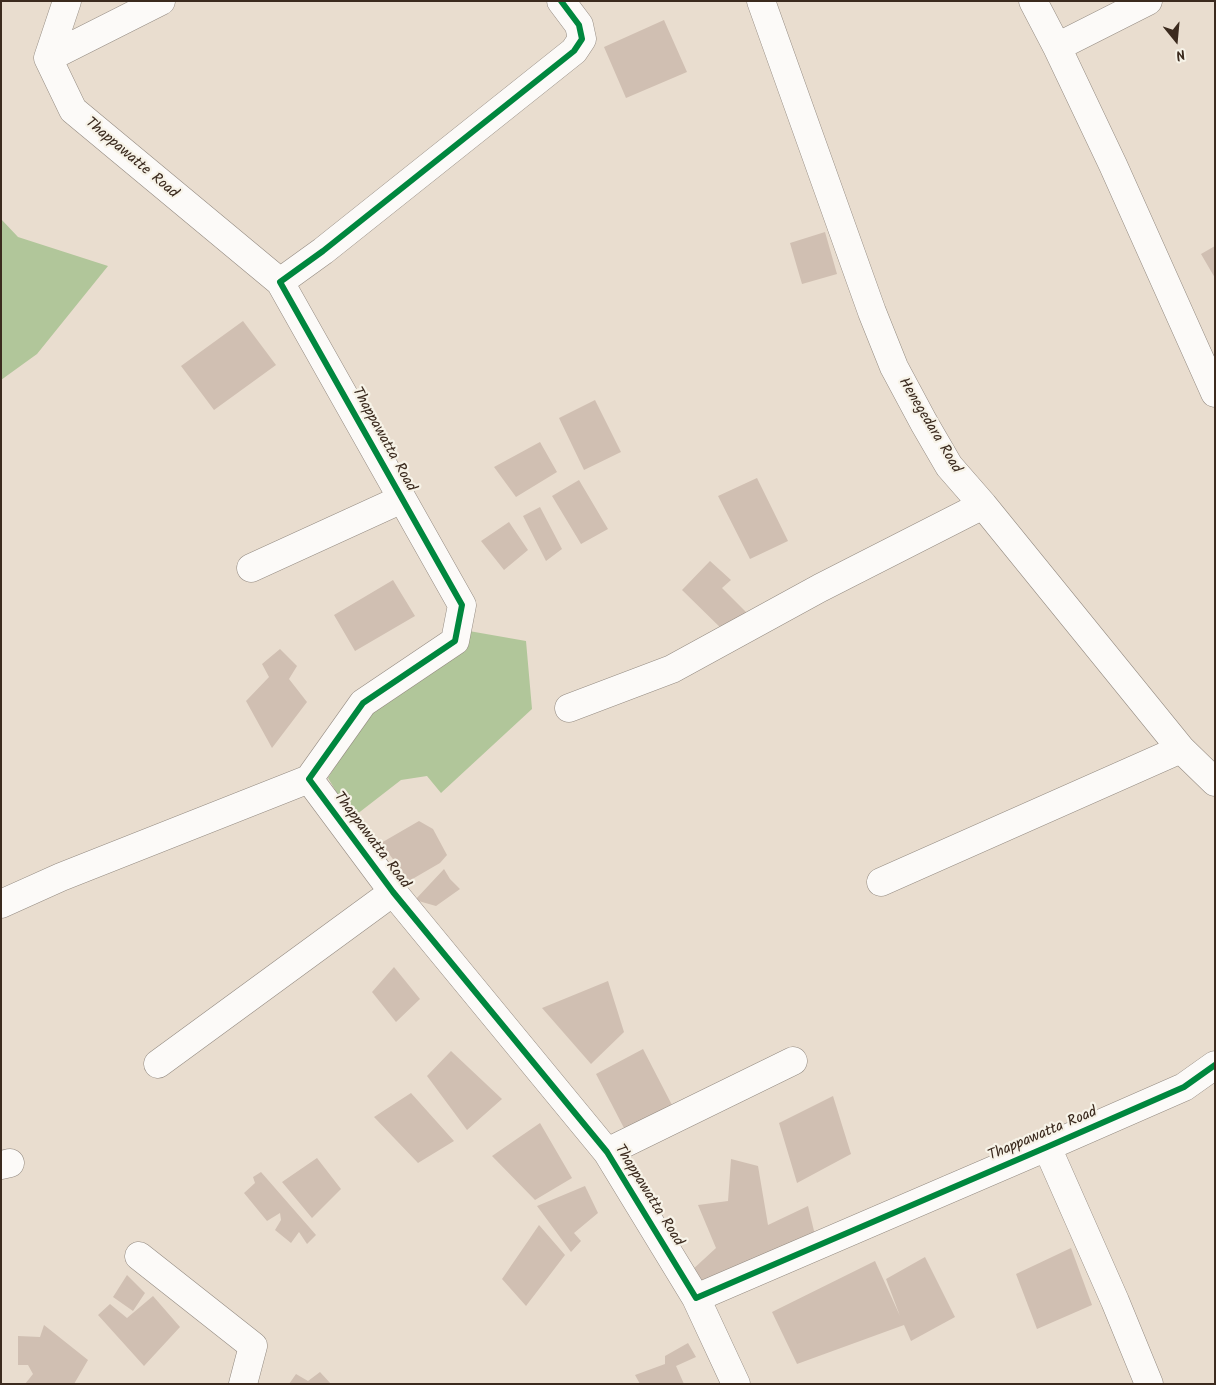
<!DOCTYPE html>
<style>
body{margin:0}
#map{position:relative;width:1216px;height:1385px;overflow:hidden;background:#e9ddcf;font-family:Kalam,sans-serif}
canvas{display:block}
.frame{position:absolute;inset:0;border:2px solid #3b2a1e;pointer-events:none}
.north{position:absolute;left:1151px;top:15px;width:50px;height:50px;-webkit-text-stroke:4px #f7f3e8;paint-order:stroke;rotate:163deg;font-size:14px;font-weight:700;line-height:20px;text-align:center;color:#3b2a1e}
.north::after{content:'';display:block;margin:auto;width:18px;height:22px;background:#3b2a1e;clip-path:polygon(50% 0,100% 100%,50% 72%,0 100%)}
</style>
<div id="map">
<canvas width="1216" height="1385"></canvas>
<div class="frame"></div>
<div class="north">N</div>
</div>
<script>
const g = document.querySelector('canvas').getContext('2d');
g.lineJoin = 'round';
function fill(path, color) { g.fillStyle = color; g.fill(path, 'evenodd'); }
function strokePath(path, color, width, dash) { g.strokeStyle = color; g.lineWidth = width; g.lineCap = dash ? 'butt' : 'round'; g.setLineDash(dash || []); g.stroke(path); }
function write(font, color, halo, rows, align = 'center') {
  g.font = font + ' Kalam,sans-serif'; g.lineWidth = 4.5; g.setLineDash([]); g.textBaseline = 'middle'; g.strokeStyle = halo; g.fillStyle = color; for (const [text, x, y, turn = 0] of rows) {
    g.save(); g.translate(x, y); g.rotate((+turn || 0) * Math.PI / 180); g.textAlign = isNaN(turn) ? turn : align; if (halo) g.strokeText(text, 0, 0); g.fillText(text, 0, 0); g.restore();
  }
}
fill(new Path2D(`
 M 1,219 L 18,237 L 108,266 L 37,354 L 1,380 Z
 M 469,631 L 526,641 L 532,709 L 441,793 L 427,776 L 401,780 L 352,818 L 328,778 L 374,704 Z`), '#b1c69a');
fill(new Path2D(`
 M 664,20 L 687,72 L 626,98 L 604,47 Z
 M 825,232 L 837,274 L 802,284 L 790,243 Z
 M 1215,246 L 1215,278 L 1201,254 Z
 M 243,321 L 276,365 L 214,410 L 181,366 Z
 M 595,400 L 621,452 L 584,470 L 559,418 Z
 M 540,442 L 557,472 L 516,497 L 494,467 Z
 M 757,478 L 788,541 L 750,559 L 718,496 Z
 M 579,480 L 608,529 L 581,544 L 552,496 Z
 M 540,507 L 562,549 L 546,561 L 523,516 Z
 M 509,522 L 528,550 L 504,570 L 481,541 Z
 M 710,561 L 731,580 L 722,588 L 750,616 L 730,637 L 682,590 Z
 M 393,580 L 415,616 L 355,651 L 334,615 Z
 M 280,649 L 297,666 L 289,679 L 307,702 L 272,748 L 246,701 L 269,677 L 262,664 Z
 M 419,821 L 433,829 L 447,855 L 440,863 L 409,881 L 381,843 Z
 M 444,869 L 450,879 L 460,889 L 436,906 L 415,900 Z
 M 394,967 L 420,999 L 396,1022 L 372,992 Z
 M 608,981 L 624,1032 L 591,1064 L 542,1008 Z
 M 643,1049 L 672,1105 L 625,1130 L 596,1074 Z
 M 451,1051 L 502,1099 L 467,1130 L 427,1076 Z
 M 411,1093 L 454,1141 L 418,1163 L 374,1117 Z
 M 833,1096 L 851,1154 L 797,1183 L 779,1123 Z
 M 540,1123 L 572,1178 L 535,1200 L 492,1156 Z
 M 317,1158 L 341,1189 L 312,1218 L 282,1182 Z
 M 731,1159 L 758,1166 L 768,1225 L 808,1206 L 815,1235 L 699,1288 L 691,1271 L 716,1248 L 698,1205 L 728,1201 Z
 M 261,1172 L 316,1235 L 307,1244 L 299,1232 L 291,1243 L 275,1230 L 281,1220 L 280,1213 L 267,1221 L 244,1193 L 255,1183 L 253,1177 Z
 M 585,1186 L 598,1213 L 574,1233 L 581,1241 L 571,1252 L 537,1206 Z
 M 539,1225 L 565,1255 L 526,1306 L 502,1279 Z
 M 1071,1248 L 1092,1305 L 1037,1329 L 1016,1274 Z
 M 925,1257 L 955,1317 L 911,1341 L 904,1325 L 797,1364 L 772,1312 L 875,1261 L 900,1316 L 886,1279 Z
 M 127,1275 L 145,1293 L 133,1311 L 113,1297 Z
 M 153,1296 L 180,1327 L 144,1366 L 98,1315 L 110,1304 L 127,1318 Z
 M 44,1325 L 88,1360 L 74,1384 L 25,1384 L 33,1374 L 28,1365 L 18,1365 L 18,1336 L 40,1337 Z
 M 688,1343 L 696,1357 L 676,1366 L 684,1384 L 640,1384 L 635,1375 L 665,1364 L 665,1356 Z
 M 320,1372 L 331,1384 L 289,1384 L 296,1374 L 308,1381 Z`), '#d0bfb2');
const minor = new Path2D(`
 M 67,1 L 48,58 L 73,110 L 280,282
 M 561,1 L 579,25 L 582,39 L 574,51 L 323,251 L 280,282 L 462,605 L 455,641 L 363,703 L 309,779 L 393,892 L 607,1152 L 696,1298 L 1047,1147 L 1184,1087 L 1215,1065
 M 761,1 L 872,312 L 894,367 L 924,423 L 949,466 L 983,505 L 1181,749 L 1215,782
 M 1033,1 L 1057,47 L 1113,165 L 1215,393
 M 1057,47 L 1148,1
 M 48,58 L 161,1
 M 251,568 L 402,499
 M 569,708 L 672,669 L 820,588 L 983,505
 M 881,882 L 1181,749
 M 1,904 L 61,877 L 309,779
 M 158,1064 L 393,892
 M 1047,1147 L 1115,1301 L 1149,1384
 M 607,1152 L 793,1061
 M 1,1165 L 10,1163
 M 139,1256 L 253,1346 L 243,1384
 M 696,1298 L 736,1384`);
strokePath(minor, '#938a81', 29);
strokePath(minor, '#fcfaf8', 28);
strokePath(new Path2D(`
 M 561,1 L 579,25 L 582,39 L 574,51 L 323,251 L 280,282 L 462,605 L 455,641 L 363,703 L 309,779 L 393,892 L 607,1152 L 696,1298 L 1047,1147 L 1184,1087 L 1215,1065`), '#00873e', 6);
write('15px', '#3b2a1e', '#f7f3e8', [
 ["Thappawatte Road",131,159,40],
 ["Henegedara Road",929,426,59],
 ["Thappawatta Road",383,440,61],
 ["Thappawatta Road",371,841,53],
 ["Thappawatta Road",1043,1135,-23],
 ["Thappawatta Road",648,1196,58]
]);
</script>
